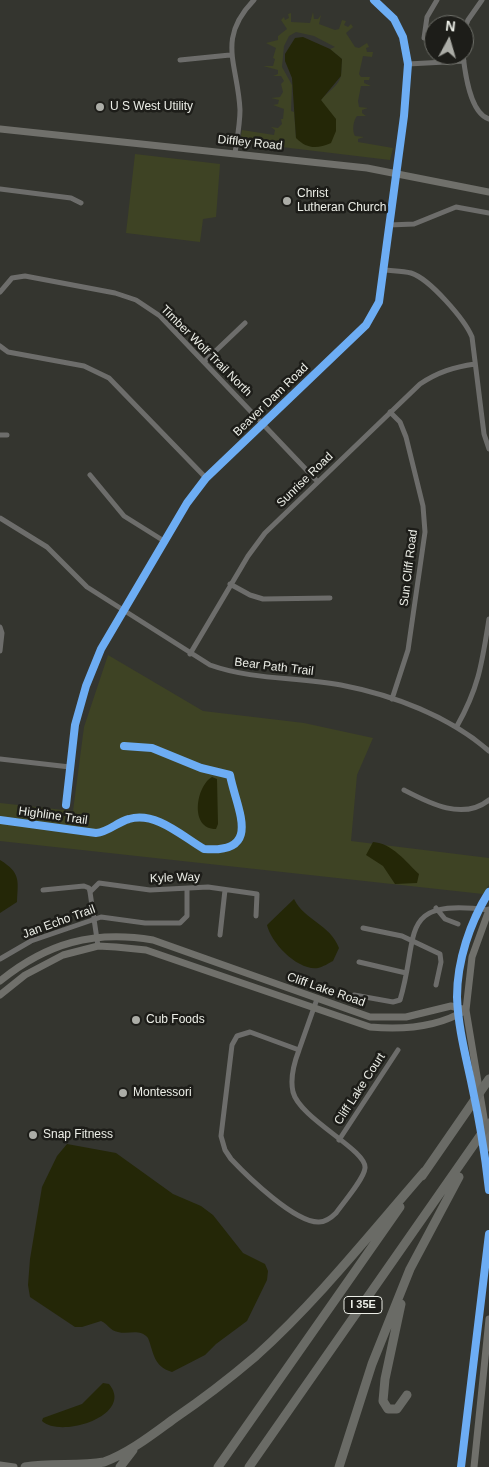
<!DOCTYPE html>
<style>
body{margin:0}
#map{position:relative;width:489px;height:1467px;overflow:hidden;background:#34352f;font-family:Arial,sans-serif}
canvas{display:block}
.north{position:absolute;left:424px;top:15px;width:50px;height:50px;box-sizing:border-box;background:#1d1d19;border:1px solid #70716b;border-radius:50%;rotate:6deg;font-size:14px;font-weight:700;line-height:20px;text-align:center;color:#eceee7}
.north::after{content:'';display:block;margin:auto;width:18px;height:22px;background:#acada7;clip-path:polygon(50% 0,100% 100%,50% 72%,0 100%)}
</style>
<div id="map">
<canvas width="489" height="1467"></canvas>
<div class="north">N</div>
</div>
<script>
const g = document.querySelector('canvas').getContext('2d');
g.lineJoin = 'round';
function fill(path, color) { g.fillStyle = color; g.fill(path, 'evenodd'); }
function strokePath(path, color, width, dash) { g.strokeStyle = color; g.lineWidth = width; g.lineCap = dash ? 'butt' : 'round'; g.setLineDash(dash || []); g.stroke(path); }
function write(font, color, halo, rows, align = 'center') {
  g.font = font + ' Arial,sans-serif'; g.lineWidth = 5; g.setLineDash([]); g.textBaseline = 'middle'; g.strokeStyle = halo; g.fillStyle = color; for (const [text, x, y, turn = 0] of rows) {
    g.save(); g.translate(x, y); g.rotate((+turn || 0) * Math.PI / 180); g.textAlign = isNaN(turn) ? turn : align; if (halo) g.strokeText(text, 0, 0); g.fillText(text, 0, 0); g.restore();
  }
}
fill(new Path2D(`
 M 313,12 L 314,19 L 318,19 L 321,15 L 319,24 L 335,30 L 339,29 L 342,20 L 346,21 L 344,25 L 348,27 L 351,24 L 353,27 L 346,33 L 355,47 L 359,48 L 367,43 L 369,47 L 366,48 L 367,52 L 373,52 L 372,57 L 363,56 L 359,74 L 361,77 L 370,77 L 369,80 L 364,80 L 364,83 L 371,86 L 361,86 L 358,101 L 359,107 L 368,108 L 362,110 L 362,113 L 366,116 L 357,116 C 353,121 352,131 355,136 L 364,137 L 358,139 L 358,142 L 393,148 L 390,160 L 240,142 L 242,130 L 274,135 L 275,130 L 271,127 L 278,128 L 282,124 L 281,119 L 283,119 L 284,109 L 273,105 L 278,104 L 279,100 L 271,98 L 280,97 L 283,92 L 281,84 L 284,81 L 281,76 L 273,76 L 278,74 L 278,70 L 263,66 L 273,66 L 275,59 L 273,58 L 276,48 L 266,43 L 278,40 L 278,36 L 287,29 L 281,20 L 284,17 L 285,20 L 289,18 L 288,14 L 291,13 L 291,22 L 310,23 ZM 296,32 L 314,36 L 335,47 L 330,49 L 342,59 C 341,64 342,70 341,75 C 340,85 327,92 321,100 L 322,103 L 296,138 L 294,112 L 291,111 L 292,85 L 282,67 L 284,46 L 289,36 Z
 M 135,154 L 220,164 L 216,217 L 203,219 L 200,242 L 126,233 Z
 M 108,655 L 203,711 L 304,723 L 373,738 L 357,775 L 351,841 L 489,858 L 489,885 L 483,894 L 0,841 L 0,803 L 73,811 L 84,727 Z`), '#3e4324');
fill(new Path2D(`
 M 303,37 L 330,49 L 342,59 L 341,76 L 321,100 L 336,119 L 336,131 L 331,143 C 317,149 307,149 296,138 L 292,78 L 285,61 L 285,54 L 295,38 Z
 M 212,777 L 217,779 L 218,824 L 216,829 C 189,829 196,786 212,777 Z
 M 373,842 C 392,843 406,862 419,874 L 417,883 L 395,884 L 383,866 L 366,855 Z
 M 0,860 C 21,873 18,880 17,902 L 0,913 Z
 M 294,899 C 305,921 330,924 339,948 L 333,961 C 329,963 323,967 318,968 C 298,971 271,943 267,925 Z
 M 67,1144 L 116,1153 L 173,1194 L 201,1206 L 213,1215 L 243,1253 L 265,1264 L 268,1271 L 267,1280 L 247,1321 L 216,1344 L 205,1355 L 172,1372 C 153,1366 154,1353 148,1338 C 139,1328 129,1335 118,1332 C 110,1331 108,1324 101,1321 L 82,1327 L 75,1327 L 30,1297 L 28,1285 L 30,1259 L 42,1187 L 57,1156 Z
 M 103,1383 L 109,1384 C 135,1415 61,1439 42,1421 L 43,1418 L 82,1404 Z`), '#242707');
strokePath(new Path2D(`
 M 464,30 L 468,20 L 482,0
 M 424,38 L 427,17 L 437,0
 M 463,55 C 465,73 470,113 489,119
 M 180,60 L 230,55
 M 408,64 L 464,61
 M 235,153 C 237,139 240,124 240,110 C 238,64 216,39 254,0
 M 0,189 L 71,198 L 81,203
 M 389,225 L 414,224 L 456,207 L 489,213
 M 384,270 C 393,271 403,271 411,273 C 430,279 465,320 472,337 L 484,434 L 489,449
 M 0,292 L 12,278 L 25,276 L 115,293 L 136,300 L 160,316 L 317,481
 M 0,346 L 8,352 L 84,366 L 109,378 L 206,478
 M 204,362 L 245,323
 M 390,412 L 400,422 L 406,437 L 423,506 L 425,532 L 408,650 L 392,699
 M 0,435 L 7,435
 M 90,475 L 124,516 L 164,541
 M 0,518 L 47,547 L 87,587 L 210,665 C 252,680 297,677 341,685 C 393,695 449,716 489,751
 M 230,584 L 250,595 L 263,599 L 330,598
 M 0,627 L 2,633 L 0,651
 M 190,654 L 248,556 L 265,533 L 420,384 C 438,372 454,367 475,364
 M 457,726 C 479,687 482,663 489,619
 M 0,759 L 70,767
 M 404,790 C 429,803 463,821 489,800
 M 66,805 L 75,725 L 86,686 L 101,649 L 187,503 L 206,478 L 366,325 L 379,302 L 404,116 L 408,64 L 403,37 L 394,19 L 374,0
 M 43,890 L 84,886 L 89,888 L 90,892
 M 436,908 L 445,919 L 458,924
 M 363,928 L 402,936 L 440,954 L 441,962 L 436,985
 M 220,935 L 225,890
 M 98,946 L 90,892 L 99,883 L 150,890 L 208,887 L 257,894 L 256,916
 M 0,959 L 31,941 L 101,917 L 145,923 L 180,923 L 187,916 L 187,889
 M 359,962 L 406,973
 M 354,995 L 393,1002 L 400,1000 C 420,934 396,898 489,910
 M 299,1050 L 250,1032 L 237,1036 L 232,1045 L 221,1136 L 225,1150 L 231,1159 C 247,1176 295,1223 319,1222 C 326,1222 331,1218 336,1213 C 343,1203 364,1179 365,1168 C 367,1150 300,1119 293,1092 C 290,1079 294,1063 299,1050 L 317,999
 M 339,1140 L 398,1050`), '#6d6d6b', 5);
strokePath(new Path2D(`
 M 0,129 L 367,168 L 489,192
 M 489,910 L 472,957 L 466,1010 L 489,1148
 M 0,981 C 47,943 93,930 153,940 L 370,1017 L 406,1017 L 451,1006 L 466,1010
 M 0,995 L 25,975 L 63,955 L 98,946 L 116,947 L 146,950 L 370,1027 C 402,1030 438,1027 466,1010
 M 0,1465 L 14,1467
 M 474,1467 L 489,1319`), '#70706b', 7);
strokePath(new Path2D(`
 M 422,1176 L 489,1079
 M 401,1304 L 385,1379 L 383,1401 L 388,1409 L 397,1409 L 407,1395
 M 25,1467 C 51,1462 78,1467 104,1462 C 129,1453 153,1434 175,1418 C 203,1399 230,1378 256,1356 C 318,1300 370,1234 425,1171
 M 120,1467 L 133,1450
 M 218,1467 L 400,1207
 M 249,1467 L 489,1123
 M 339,1467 L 372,1364 L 410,1269 L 459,1177`), '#6a6b66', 9);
strokePath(new Path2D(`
 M 66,805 L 75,725 L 86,686 L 101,649 L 187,503 L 206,478 L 366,325 L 379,302 L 404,116 L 408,64 L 403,37 L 394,19 L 374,0
 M 0,820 L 96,833 C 109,832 117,822 129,819 C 156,811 183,837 204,849 C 264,854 236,808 230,775 L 201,768 L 152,748 L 124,746
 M 489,892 C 470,922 457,961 457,997 C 458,1026 465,1053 471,1081 C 479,1117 485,1154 489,1190
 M 461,1467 L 489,1234`), '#6dadf4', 8);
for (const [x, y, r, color] of [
 [100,107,5,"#acada7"],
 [287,201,5,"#acada7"],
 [136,1020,5,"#acada7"],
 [123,1093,5,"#acada7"],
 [33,1135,5,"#acada7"]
]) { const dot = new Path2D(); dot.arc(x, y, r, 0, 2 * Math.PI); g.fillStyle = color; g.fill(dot); strokePath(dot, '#1d1d19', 2); }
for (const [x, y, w] of [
 [363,1305,38]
]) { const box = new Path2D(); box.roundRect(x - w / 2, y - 8.5, w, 17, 4); g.fillStyle = '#1d1d19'; g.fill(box); strokePath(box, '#eceee7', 1); }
write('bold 11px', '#eceee7', null, [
 ["I 35E",363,1305]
]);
write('12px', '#eceee7', '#1d1d19', [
 ["U S West Utility",110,107],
 ["Christ",297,194],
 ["Lutheran Church",297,208],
 ["Cub Foods",146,1020],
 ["Montessori",133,1093],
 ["Snap Fitness",43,1135]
], 'left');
write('12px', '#eceee7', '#1d1d19', [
 ["Diffley Road",250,143,6],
 ["Timber Wolf Trail North",206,351,45],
 ["Beaver Dam Road",271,400,-44],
 ["Sunrise Road",305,480,-44],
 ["Sun Cliff Road",409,568,-83],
 ["Bear Path Trail",274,667,7],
 ["Highline Trail",53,816,8],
 ["Kyle Way",175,878,-2],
 ["Jan Echo Trail",59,922,-20],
 ["Cliff Lake Road",326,990,19],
 ["Cliff Lake Court",360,1089,-57]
]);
</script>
